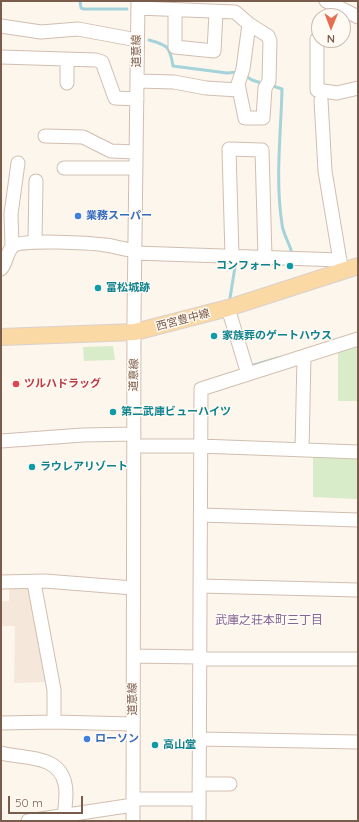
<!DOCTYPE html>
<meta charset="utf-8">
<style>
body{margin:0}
#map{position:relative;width:359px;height:822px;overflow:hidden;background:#fdf6ec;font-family:Quicksand,sans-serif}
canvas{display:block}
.frame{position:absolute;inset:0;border:2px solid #7a5c4d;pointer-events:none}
.north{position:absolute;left:311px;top:8px;width:40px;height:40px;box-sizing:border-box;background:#fffaf3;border:1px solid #cabbb1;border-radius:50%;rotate:181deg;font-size:11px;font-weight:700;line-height:16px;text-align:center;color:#7a5c4d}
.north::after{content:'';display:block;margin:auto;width:14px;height:18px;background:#e76f51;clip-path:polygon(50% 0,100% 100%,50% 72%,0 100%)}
.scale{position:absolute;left:8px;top:796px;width:75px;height:18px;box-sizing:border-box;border:2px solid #7a5c4d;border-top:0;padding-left:5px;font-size:12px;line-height:14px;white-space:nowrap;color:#7a5c4d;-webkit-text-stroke:3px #fffaf3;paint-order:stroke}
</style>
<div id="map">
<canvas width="359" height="822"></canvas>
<div class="frame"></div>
<div class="north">N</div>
<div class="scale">50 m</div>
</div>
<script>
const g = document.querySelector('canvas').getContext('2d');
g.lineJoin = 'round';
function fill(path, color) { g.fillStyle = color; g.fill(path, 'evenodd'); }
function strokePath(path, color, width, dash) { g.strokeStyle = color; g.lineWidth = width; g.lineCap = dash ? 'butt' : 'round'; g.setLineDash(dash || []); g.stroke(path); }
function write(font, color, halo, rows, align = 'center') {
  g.font = font + ' Quicksand,"Noto Sans JP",sans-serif'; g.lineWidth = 3; g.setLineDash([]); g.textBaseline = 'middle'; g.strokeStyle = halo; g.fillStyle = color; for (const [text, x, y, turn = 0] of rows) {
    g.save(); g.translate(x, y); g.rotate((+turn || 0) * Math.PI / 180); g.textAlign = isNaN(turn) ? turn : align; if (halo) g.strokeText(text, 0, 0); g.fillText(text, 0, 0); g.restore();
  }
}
fill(new Path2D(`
 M 9,586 L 25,586 L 30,590 L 49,682 L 14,683 L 15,626 L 1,626 L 1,601 L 9,601 Z`), '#f5e8da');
fill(new Path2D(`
 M 358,344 L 358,401 L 338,401 L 338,350 Z
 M 113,346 L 115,360 L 84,361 L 83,347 Z
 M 313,454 L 358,456 L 358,499 L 313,497 Z`), '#d8ecc9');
strokePath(new Path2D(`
 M 80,1 L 81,8 L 84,9 L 127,9
 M 149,40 C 168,45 170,47 173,66 L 227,73 L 238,72
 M 244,75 L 252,80 L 264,84
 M 270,85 L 282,89 C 281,134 275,179 282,224 C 283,235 290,243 292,254
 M 230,298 L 236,261
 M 250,366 L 278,358`), '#a5d3da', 3);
const minor = new Path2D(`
 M 326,1 L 358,17
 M 138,8 L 235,12 L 249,24 L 268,36 L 270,41 L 269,81 L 265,88 L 263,118 L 245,118 L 238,84 L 243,69 L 249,24
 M 175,10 L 175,47 L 214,51 L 216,13
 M 1,26 L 41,32 L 78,29 L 137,40
 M 317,39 L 317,90 L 337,93 L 358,88
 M 1,57 L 96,60 L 102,62 L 115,98 L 137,99
 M 137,81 L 174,82 L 206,88 L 238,90
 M 67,83 L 67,60
 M 321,100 L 325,171 L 341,267
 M 45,136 L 83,137 L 111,151 L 136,152
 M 64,168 L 136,168
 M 35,241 L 36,181
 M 12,246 L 11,214 L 18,163
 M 135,253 L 340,260
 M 232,256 L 229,149 L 262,150 L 265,257
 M 1,269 C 6,264 7,251 13,246 C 22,239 91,243 105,245 C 115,246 124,250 135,250
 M 228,308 L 248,374
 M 1,441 L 83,435 L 134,434
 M 134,446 L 200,446 L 358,452
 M 302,450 L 304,356
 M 201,515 L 358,520
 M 1,582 L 45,581 L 133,588
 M 200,586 L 358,590
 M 134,656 L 200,657
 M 200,659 L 358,659
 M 54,722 L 133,724
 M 1,723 L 54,722 L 54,690 L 34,583
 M 200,739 L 358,742
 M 1,753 C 24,759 59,754 65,784 C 68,795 64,809 64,821
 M 199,784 L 230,784
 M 133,799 L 199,799
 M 28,821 L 133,805
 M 133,821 L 134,316 L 138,1
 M 199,821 L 201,389 L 358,339`);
const major = new Path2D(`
 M 1,337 L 135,332 L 228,308 L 358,266`);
strokePath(minor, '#d1beb0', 15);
strokePath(major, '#dad1cd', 18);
strokePath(minor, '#fff', 13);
strokePath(major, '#fbd9a5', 16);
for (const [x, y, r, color] of [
 [78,216,4,"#3f7fe0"],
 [290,266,4,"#0f9aa8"],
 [98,288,4,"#0f9aa8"],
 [214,336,4,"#0f9aa8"],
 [16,384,4,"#e0444e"],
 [113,412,4,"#0f9aa8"],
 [32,467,4,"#0f9aa8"],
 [87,739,4,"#3f7fe0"],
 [155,745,4,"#0f9aa8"]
]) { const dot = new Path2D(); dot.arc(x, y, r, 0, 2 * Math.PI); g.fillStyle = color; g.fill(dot); strokePath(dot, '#fffaf3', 1.5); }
write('11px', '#7a5c4d', '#fffaf3', [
 ["道意線",137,51,-90],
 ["西宮豊中線",183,320,-15],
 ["道意線",134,375,-89],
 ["道意線",133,699,-90]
]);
write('bold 11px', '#366cbe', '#fffaf3', [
 ["業務スーパー",86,216],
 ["ローソン",95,739]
], 'left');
write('bold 11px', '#0d838f', '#fffaf3', [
 ["コンフォート",282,266,"right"],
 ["富松城跡",106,288],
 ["家族葬のゲートハウス",222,336],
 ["第二武庫ビューハイツ",121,412],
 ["ラウレアリゾート",40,467],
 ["高山堂",163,745]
], 'left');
write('bold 11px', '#be3a42', '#fffaf3', [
 ["ツルハドラッグ",24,384]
], 'left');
write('12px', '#846695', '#fffaf3', [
 ["武庫之荘本町三丁目",269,620]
]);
</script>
